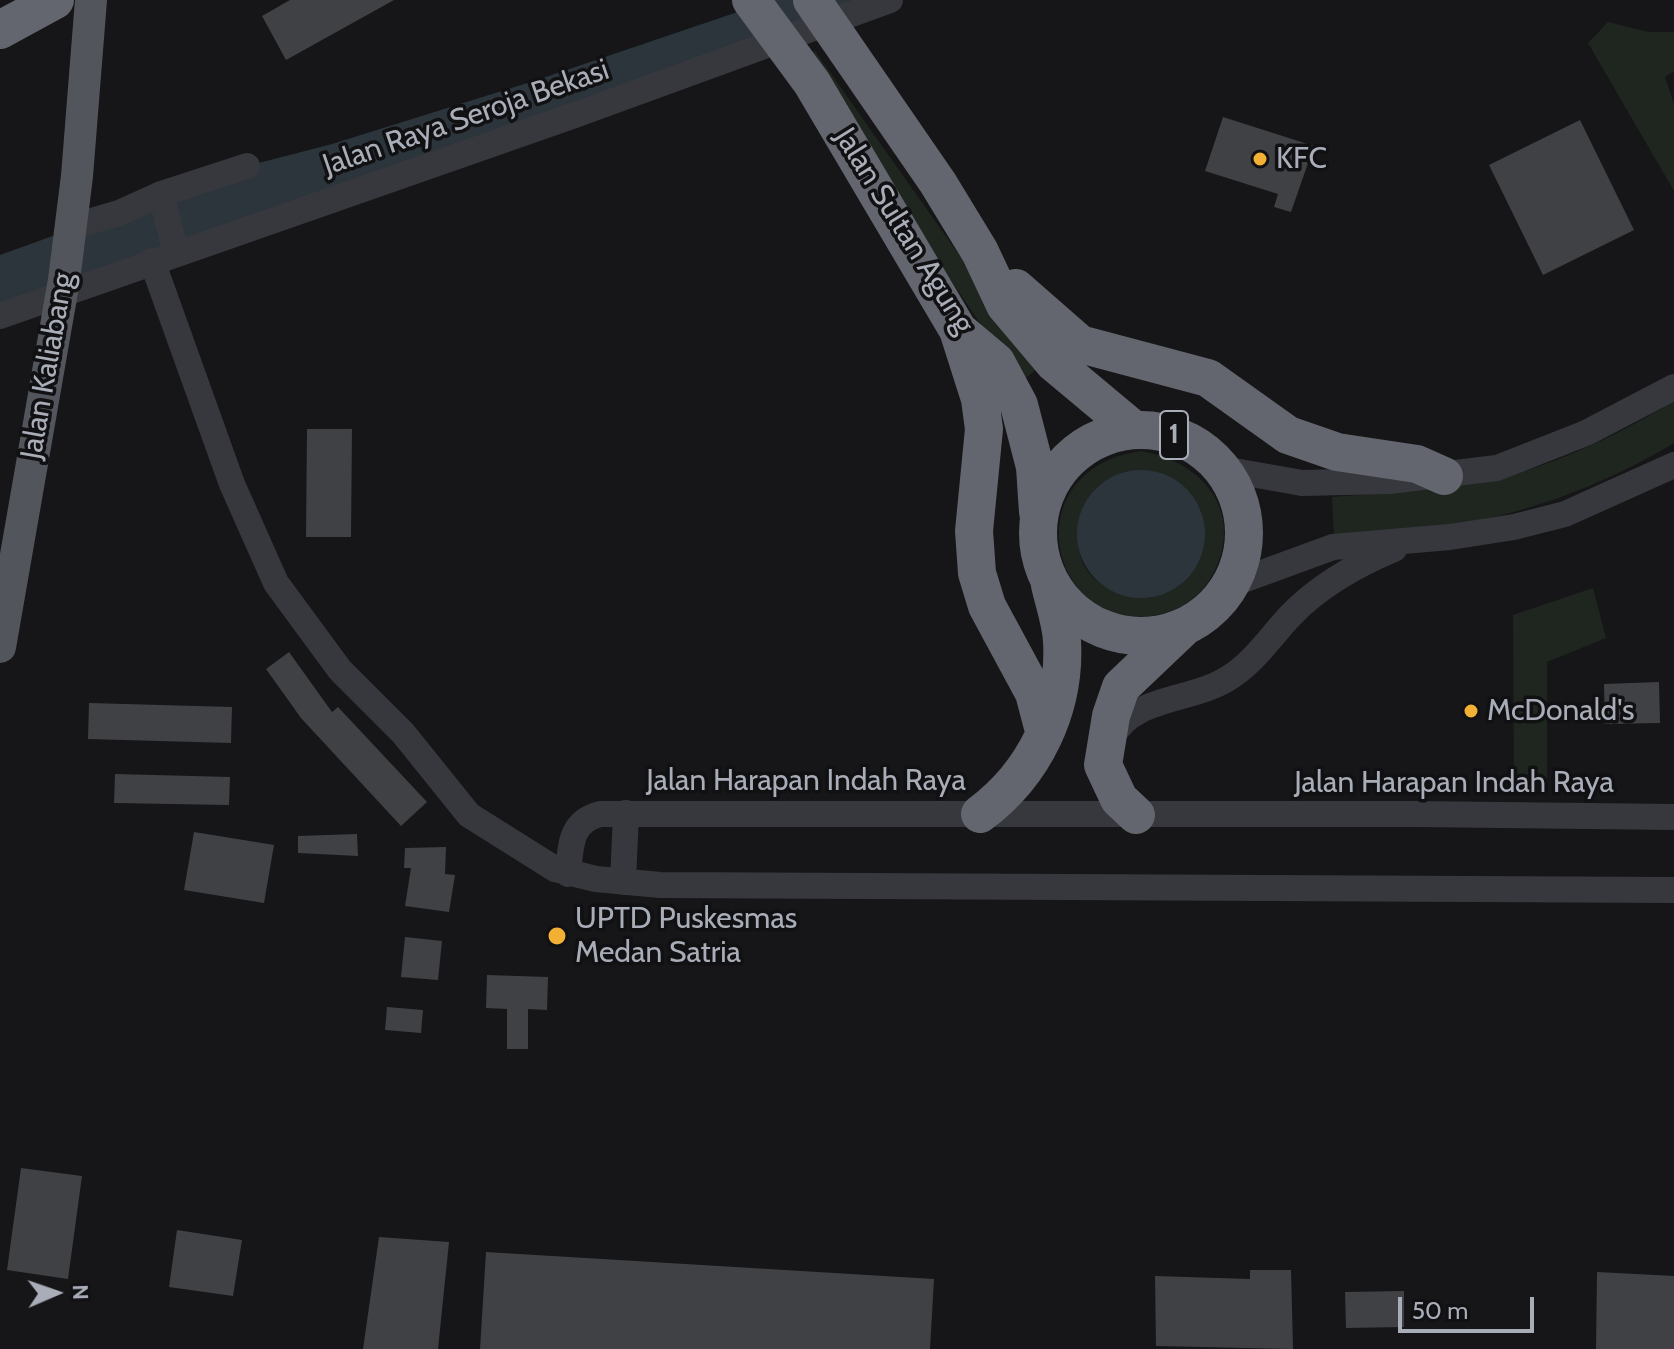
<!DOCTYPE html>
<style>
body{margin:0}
#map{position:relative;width:1674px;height:1349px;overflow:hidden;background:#161618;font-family:Cabin,sans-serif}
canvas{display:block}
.north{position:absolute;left:16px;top:1253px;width:80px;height:80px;-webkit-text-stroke:6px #111113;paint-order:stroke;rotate:88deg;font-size:22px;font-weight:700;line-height:32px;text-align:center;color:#a8adb8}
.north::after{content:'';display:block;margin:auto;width:28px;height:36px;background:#a8adb8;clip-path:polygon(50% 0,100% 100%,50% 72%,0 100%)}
.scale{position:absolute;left:1398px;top:1297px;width:136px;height:36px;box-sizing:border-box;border:4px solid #a8adb8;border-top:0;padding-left:10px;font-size:24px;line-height:28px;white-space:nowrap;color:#a8adb8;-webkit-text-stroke:6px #111113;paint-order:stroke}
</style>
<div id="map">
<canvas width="1674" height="1349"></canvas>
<div class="north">N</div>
<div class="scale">50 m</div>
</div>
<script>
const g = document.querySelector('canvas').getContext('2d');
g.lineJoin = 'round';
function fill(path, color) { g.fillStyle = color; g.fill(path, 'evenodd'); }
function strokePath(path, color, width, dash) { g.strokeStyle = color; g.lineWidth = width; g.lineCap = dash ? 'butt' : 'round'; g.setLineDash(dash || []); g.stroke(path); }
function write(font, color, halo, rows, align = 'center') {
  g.font = font + ' Cabin,sans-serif'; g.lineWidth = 7; g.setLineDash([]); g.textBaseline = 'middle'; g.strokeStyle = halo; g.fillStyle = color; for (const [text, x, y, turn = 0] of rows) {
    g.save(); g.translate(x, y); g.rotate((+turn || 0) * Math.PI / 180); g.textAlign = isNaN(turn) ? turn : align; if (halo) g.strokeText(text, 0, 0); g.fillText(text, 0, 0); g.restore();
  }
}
fill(new Path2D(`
 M 1608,22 L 1648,32 L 1674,32 L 1674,71 L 1665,77 L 1674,104 L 1674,191 L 1588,43 Z
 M 815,51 L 1039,368 L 1020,382 L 799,57 Z
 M 1674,401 L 1674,443 C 1611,481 1536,511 1463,523 C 1420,530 1377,533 1334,537 L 1332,497 C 1396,491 1466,490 1528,470 C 1578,454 1630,428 1674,401 Z
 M 1141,451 C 1196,460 1241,504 1218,563 C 1209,586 1192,605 1168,612 C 1054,647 1006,471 1141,451 ZM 1141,470 C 1170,475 1186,486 1201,511 L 1151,598 C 1121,598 1083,584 1079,549 C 1078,540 1084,528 1086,519 C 1087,512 1088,500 1092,494 C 1101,478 1124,473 1141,470 Z
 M 1593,588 L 1606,638 L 1547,662 L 1547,792 L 1514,789 L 1513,615 Z`), '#1e261f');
fill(new Path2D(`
 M 773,0 L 888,0 L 0,316 L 0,255 L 247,166 L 332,144 L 537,80 Z
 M1077 534a64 64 0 1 1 128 0a64 64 0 1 1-128 0Z`), '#2c353c');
fill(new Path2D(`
 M 290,0 L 394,0 L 286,60 L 262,16 Z
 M 1223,117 L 1314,146 L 1291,212 L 1274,207 L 1278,194 L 1205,171 Z
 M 1580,120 L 1634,230 L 1543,275 L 1489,165 Z
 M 307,429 L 352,429 L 351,537 L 306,537 Z
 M 289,652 L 332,712 L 338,707 L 427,802 L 401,826 L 301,718 L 266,669 Z
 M 1659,682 L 1660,723 L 1605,724 L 1604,684 Z
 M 89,703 L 232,707 L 231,743 L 88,739 Z
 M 115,774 L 230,777 L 229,805 L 114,803 Z
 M 194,832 L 274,845 L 264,903 L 184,890 Z
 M 357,834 L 358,856 L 298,853 L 298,836 Z
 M 446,847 L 445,874 L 455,875 L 449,912 L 405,906 L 411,868 L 404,868 L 405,848 Z
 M 405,937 L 442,941 L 438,980 L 401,977 Z
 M 487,975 L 548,977 L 547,1010 L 528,1009 L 528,1049 L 507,1049 L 507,1009 L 486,1008 Z
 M 387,1007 L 423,1010 L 421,1033 L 385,1030 Z
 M 21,1168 L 82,1176 L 68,1279 L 7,1270 Z
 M 177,1230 L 242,1240 L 233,1296 L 169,1287 Z
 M 379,1237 L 449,1242 L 438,1349 L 363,1349 Z
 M 486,1252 L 934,1279 L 930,1349 L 480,1349 Z
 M 1250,1270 L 1291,1270 L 1293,1349 L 1156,1346 L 1155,1276 L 1250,1279 Z
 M 1597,1272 L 1674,1276 L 1674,1349 L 1596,1349 Z
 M 1404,1291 L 1404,1327 L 1346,1328 L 1345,1292 Z`), '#404145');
strokePath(new Path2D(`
 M 161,194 L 176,253
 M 71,227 L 119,213 L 161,194 L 247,166
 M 152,261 L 232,484 L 276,583 L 340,670 L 403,733 L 469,815 L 555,869 L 596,879 L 660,885 L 1674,890
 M 0,316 L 575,115 L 890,0
 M 1223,469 L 1302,483 L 1389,481 L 1497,468 L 1586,433 L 1674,387
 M 1232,584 L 1333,547 L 1450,537 L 1514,527 L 1565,514 L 1674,465
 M 1111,739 C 1132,696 1190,702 1227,679 C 1253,664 1271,636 1291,615 C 1319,586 1358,564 1394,549
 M 568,874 C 571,847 569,822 600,814 L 1415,814 L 1674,817
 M 623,882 L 626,813`), '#37383d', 26);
strokePath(new Path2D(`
 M 0,647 L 64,280 L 77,176 L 91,0`), '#53555c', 32);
strokePath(new Path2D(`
 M 751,0 L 812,83 L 958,330 L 996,362 L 1019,405 L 1035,467 L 1038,512
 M 812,0 L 938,183 L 980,252 L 1005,305 L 1054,363 L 1133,429
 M 0,30 L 55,0
 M 1016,288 L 1080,344 L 1208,378 L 1288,435 L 1337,452 L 1417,464 L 1444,476
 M 958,330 L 980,399 L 984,429 L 974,531 L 977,573 L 987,606 L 1034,693 L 1044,731
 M1038 533a103 103 0 1 1 206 0a103 103 0 1 1-206 0Z
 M 980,814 C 1034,774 1066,709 1062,641 C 1061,622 1054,603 1050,585
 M 1136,815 L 1119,799 L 1103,765 L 1111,716 L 1121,687 L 1182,629`), '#63666e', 38);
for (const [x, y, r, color] of [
 [1260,159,8,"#f2b134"],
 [1471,711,8,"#f2b134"],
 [557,936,10,"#f2b134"]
]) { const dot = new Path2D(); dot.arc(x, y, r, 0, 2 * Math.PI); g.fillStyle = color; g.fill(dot); strokePath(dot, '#111113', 3); }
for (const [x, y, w] of [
 [1174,435,28]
]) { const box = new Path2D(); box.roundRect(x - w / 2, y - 24, w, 48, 6); g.fillStyle = '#111113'; g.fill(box); strokePath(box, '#a8adb8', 2); }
write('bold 28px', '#a8adb8', null, [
 ["1",1174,435]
]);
write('30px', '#a8adb8', '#111113', [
 ["Jalan Raya Seroja Bekasi",466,118,-19],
 ["Jalan Sultan Agung",904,231,58],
 ["Jalan Kaliabang",48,366,-80],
 ["Jalan Harapan Indah Raya",806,781],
 ["Jalan Harapan Indah Raya",1454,783]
]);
write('30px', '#a8adb8', '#111113', [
 ["KFC",1276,159],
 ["McDonald's",1487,711],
 ["UPTD Puskesmas",575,919],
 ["Medan Satria",575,953]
], 'left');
</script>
